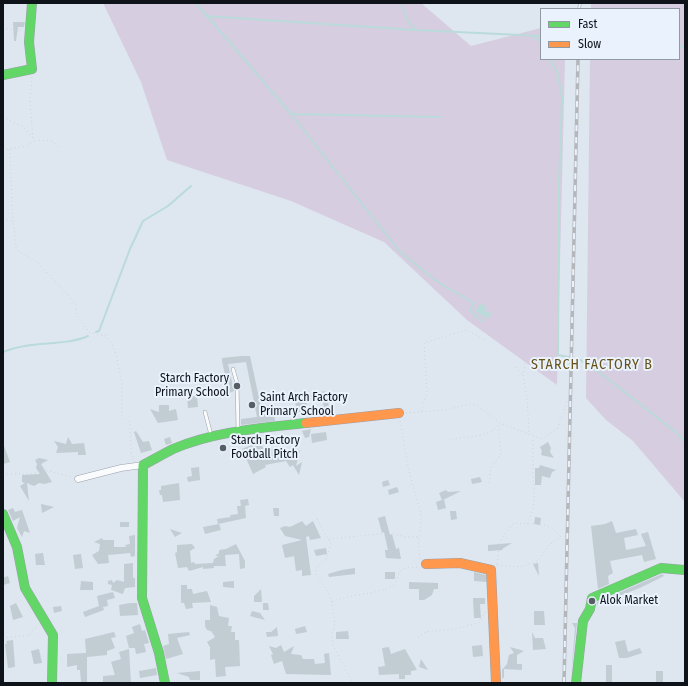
<!DOCTYPE html>
<style>
body{margin:0}
#map{position:relative;width:688px;height:686px;overflow:hidden;background:#dee6f0;font-family:"Fira Sans Condensed",sans-serif}
canvas{display:block}
.frame{position:absolute;inset:0;border:4px solid #0e131a;pointer-events:none}
.legend{position:absolute;left:540px;top:8px;width:140px;height:52px;box-sizing:border-box;background:#e9f2fd;border:1px solid #9199a2;margin:0;padding:5px 7px;list-style:none;font-size:12px;color:#0e131a}
.legend li{display:flex;align-items:center;gap:8px;height:20px}
.legend b{width:20px;border:1px solid #9199a2}
</style>
<div id="map">
<canvas width="688" height="686"></canvas>
<div class="frame"></div>
<ul class="legend">
<li><b style="height:5px;background:#63d668"></b>Fast</li>
<li><b style="height:5px;background:#ff974d"></b>Slow</li>
</ul>
</div>
<script>
const g = document.querySelector('canvas').getContext('2d');
g.lineJoin = 'round';
function fill(path, color) { g.fillStyle = color; g.fill(path, 'evenodd'); }
function strokePath(path, color, width, dash) { g.strokeStyle = color; g.lineWidth = width; g.lineCap = dash ? 'butt' : 'round'; g.setLineDash(dash || []); g.stroke(path); }
function write(font, color, halo, rows, align = 'center') {
  g.font = font + ' "Fira Sans Condensed",sans-serif'; g.lineWidth = 4; g.setLineDash([]); g.textBaseline = 'middle'; g.strokeStyle = halo; g.fillStyle = color; for (const [text, x, y, turn = 0] of rows) {
    g.save(); g.translate(x, y); g.rotate((+turn || 0) * Math.PI / 180); g.textAlign = isNaN(turn) ? turn : align; if (halo) g.strokeText(text, 0, 0); g.fillText(text, 0, 0); g.restore();
  }
}
fill(new Path2D(`
 M 103,3 L 421,3 L 471,46 L 541,28 L 541,59 L 565,59 L 557,385 L 467,320 L 384,242 L 291,201 L 167,160 L 141,82 Z
 M 591,3 L 685,3 L 685,502 L 633,441 L 606,420 L 586,398 L 590,59 L 679,59 L 679,9 L 591,9 Z`), '#d6cde0');
fill(new Path2D(`
 M 480,304 L 486,306 L 485,310 L 488,313 L 493,312 L 487,319 L 475,311 Z`), '#badbda');
strokePath(new Path2D(`
 M 196,3 L 291,114 L 400,252 L 439,283 L 474,303 L 470,309 L 473,314 L 482,321
 M 401,3 L 407,19 L 415,30 L 541,36
 M 205,16 L 415,30
 M 535,37 L 541,43
 M 679,46 L 685,47
 M 550,59 L 558,75 L 562,98 L 559,182 L 558,355 L 579,359 L 604,376 L 677,433 L 685,442
 M 291,114 L 441,117
 M 96,332 L 99,331 L 130,249 L 143,221 L 168,206 L 191,186
 M 3,352 C 31,340 63,347 88,336`), '#badbda', 2);
fill(new Path2D(`
 M 13,22 L 25,22 L 24,27 L 18,27 L 16,41 L 14,41 Z
 M 242,356 L 250,356 L 261,407 L 272,405 L 275,421 L 241,425 L 241,419 L 257,417 L 246,362 L 228,364 L 234,391 L 229,393 L 222,361 L 222,358 Z
 M 325,391 L 326,397 L 310,401 L 309,395 Z
 M 187,396 L 197,396 L 198,407 L 188,408 Z
 M 295,400 L 306,400 L 308,411 L 297,412 Z
 M 323,401 L 328,401 L 329,410 L 324,410 Z
 M 159,405 L 169,405 L 169,411 L 176,409 L 178,420 L 158,423 L 150,409 L 159,412 Z
 M 311,429 L 309,437 L 305,438 L 302,431 Z
 M 136,431 L 143,442 L 149,441 L 152,450 L 141,453 L 134,432 Z
 M 326,432 L 327,440 L 312,443 L 311,434 Z
 M 68,437 L 72,444 L 84,443 L 86,455 L 78,455 L 78,452 L 56,453 L 58,447 L 54,441 L 66,444 Z
 M 170,437 L 172,443 L 166,445 L 164,439 Z
 M 260,441 L 265,452 L 272,448 L 278,457 L 291,454 L 292,455 L 300,450 L 296,466 L 302,462 L 299,475 L 293,465 L 290,467 L 286,461 L 265,465 L 266,467 L 253,474 L 242,449 Z
 M 548,442 L 551,448 L 550,452 L 554,458 L 541,455 L 542,451 L 540,447 Z
 M 3,443 L 10,462 L 3,464 Z
 M 39,458 L 48,460 L 41,464 L 52,482 L 44,484 L 39,483 L 34,486 L 27,483 L 29,501 L 20,486 L 25,483 L 22,482 L 22,475 L 40,474 L 36,468 L 37,464 L 35,460 Z
 M 540,465 L 556,470 L 552,472 L 550,478 L 542,476 L 541,485 L 535,485 L 535,468 L 539,468 Z
 M 199,467 L 200,480 L 188,482 L 187,477 L 192,476 L 191,468 Z
 M 480,477 L 482,482 L 472,484 L 471,479 Z
 M 388,480 L 390,485 L 383,487 L 382,482 Z
 M 179,483 L 180,500 L 163,502 L 162,495 L 160,495 L 159,490 L 161,490 L 161,486 Z
 M 397,487 L 399,492 L 389,495 L 388,490 Z
 M 446,490 L 448,492 L 461,491 L 443,500 L 444,500 L 446,508 L 438,510 L 436,502 L 442,500 L 439,493 Z
 M 248,499 L 249,505 L 245,506 L 246,518 L 218,524 L 217,519 L 231,517 L 230,515 L 238,514 L 237,506 L 241,506 L 240,500 Z
 M 41,504 L 54,507 L 42,513 Z
 M 13,508 L 15,512 L 22,510 L 30,533 L 24,531 L 22,537 L 17,528 L 20,517 L 13,521 L 8,510 Z
 M 273,508 L 279,508 L 279,516 L 274,516 Z
 M 450,511 L 456,511 L 457,519 L 451,520 Z
 M 385,516 L 390,535 L 392,534 L 396,549 L 399,548 L 401,559 L 386,558 L 385,550 L 388,550 L 384,532 L 382,533 L 378,518 Z
 M 535,517 L 541,518 L 540,525 L 534,524 Z
 M 302,521 L 306,526 L 313,521 L 321,538 L 310,540 L 309,536 L 306,537 L 311,575 L 302,576 L 302,570 L 296,571 L 294,556 L 285,558 L 282,545 L 302,540 L 285,536 L 280,528 L 285,526 L 290,527 Z
 M 612,521 L 616,533 L 636,529 L 638,535 L 624,538 L 626,550 L 646,546 L 641,534 L 648,532 L 656,559 L 644,562 L 642,555 L 610,561 L 613,573 L 608,576 L 609,584 L 598,589 L 591,526 L 605,524 Z
 M 120,522 L 129,522 L 129,527 L 120,527 Z
 M 219,524 L 221,530 L 205,534 L 203,527 Z
 M 170,529 L 182,533 L 175,537 Z
 M 135,535 L 135,556 L 131,557 L 130,553 L 108,555 L 109,563 L 98,564 L 92,555 L 99,551 L 100,544 L 94,542 L 102,538 L 103,540 L 114,540 L 114,547 L 126,547 L 125,545 L 130,544 L 129,536 Z
 M 512,543 L 502,549 L 503,550 L 488,551 L 488,545 Z
 M 192,544 L 195,548 L 190,551 L 191,563 L 194,562 L 195,564 L 213,563 L 214,559 L 219,556 L 215,556 L 219,553 L 219,550 L 226,549 L 236,544 L 245,561 L 245,568 L 240,569 L 239,554 L 225,555 L 226,566 L 214,566 L 214,568 L 203,569 L 203,567 L 189,571 L 187,567 L 178,568 L 175,553 L 177,552 L 177,545 Z
 M 326,548 L 327,554 L 316,556 L 314,550 Z
 M 43,553 L 45,565 L 36,565 L 35,554 Z
 M 81,554 L 83,568 L 75,569 L 73,555 Z
 M 133,563 L 133,578 L 135,578 L 135,587 L 125,588 L 123,594 L 111,590 L 112,585 L 108,584 L 108,581 L 112,580 L 113,583 L 117,580 L 124,582 L 124,564 Z
 M 538,563 L 539,576 L 533,564 Z
 M 355,568 L 355,574 L 329,577 L 328,574 L 342,570 Z
 M 385,572 L 395,572 L 395,579 L 385,579 Z
 M 474,572 L 486,575 L 487,582 L 474,581 Z
 M 662,574 L 664,576 L 642,587 L 597,605 L 597,602 Z
 M 8,576 L 10,583 L 3,585 L 3,578 Z
 M 81,581 L 93,582 L 93,590 L 80,590 Z
 M 234,581 L 234,588 L 223,587 L 223,582 Z
 M 409,582 L 438,583 L 438,589 L 434,589 L 432,595 L 424,600 L 419,600 L 419,589 L 409,589 Z
 M 181,585 L 187,585 L 187,589 L 192,589 L 193,594 L 207,591 L 211,602 L 192,603 L 193,608 L 186,609 L 184,603 L 181,603 Z
 M 261,589 L 262,602 L 254,602 L 254,596 Z
 M 113,592 L 115,598 L 107,600 L 108,606 L 103,607 L 104,610 L 85,617 L 83,612 L 99,606 L 97,596 Z
 M 473,598 L 485,598 L 485,604 L 480,604 L 481,618 L 474,618 Z
 M 16,603 L 23,617 L 13,620 L 10,606 Z
 M 130,603 L 137,603 L 138,615 L 120,616 L 119,605 Z
 M 263,603 L 268,603 L 269,610 L 263,610 Z
 M 210,605 L 217,607 L 219,616 L 229,618 L 228,626 L 232,626 L 231,632 L 235,632 L 235,640 L 239,640 L 240,666 L 225,667 L 226,676 L 216,677 L 215,659 L 210,660 L 210,647 L 207,642 L 215,637 L 211,631 L 207,630 L 205,626 L 205,620 L 210,620 Z
 M 61,606 L 62,611 L 54,613 L 53,607 Z
 M 252,611 L 260,613 L 265,620 L 250,616 Z
 M 534,611 L 544,611 L 545,625 L 534,625 Z
 M 572,623 L 577,623 L 571,675 L 575,628 Z
 M 140,624 L 142,631 L 145,630 L 149,643 L 144,644 L 146,652 L 136,654 L 135,648 L 129,648 L 126,636 L 134,633 L 132,627 Z
 M 305,626 L 307,632 L 296,634 L 295,629 Z
 M 277,627 L 278,636 L 267,637 L 266,632 L 271,632 Z
 M 348,631 L 349,639 L 336,639 L 336,632 Z
 M 114,632 L 116,637 L 111,638 L 115,648 L 107,651 L 107,655 L 87,657 L 87,682 L 81,682 L 80,670 L 77,670 L 77,665 L 67,667 L 67,654 L 86,653 L 85,639 Z
 M 189,632 L 190,635 L 177,638 L 183,654 L 166,659 L 163,646 L 169,644 L 168,634 Z
 M 532,632 L 535,638 L 543,638 L 546,649 L 533,650 Z
 M 13,640 L 15,667 L 8,668 L 5,644 L 7,644 L 6,641 Z
 M 625,640 L 628,652 L 640,648 L 642,653 L 627,658 L 619,658 L 615,642 Z
 M 281,645 L 284,652 L 294,646 L 291,654 L 301,655 L 303,659 L 314,659 L 315,664 L 325,663 L 324,654 L 329,653 L 331,675 L 286,674 L 282,661 L 274,664 L 271,655 L 273,654 L 269,646 L 276,648 Z
 M 482,645 L 483,656 L 473,657 L 472,646 Z
 M 389,647 L 391,654 L 405,649 L 417,670 L 411,671 L 411,675 L 405,675 L 405,679 L 399,679 L 399,674 L 379,675 L 378,667 L 385,666 L 382,648 Z
 M 510,647 L 524,651 L 517,655 L 517,664 L 522,664 L 522,670 L 504,669 L 504,677 L 502,679 L 502,670 L 507,664 L 509,655 L 514,653 Z
 M 39,649 L 42,663 L 34,664 L 31,651 Z
 M 129,649 L 131,683 L 103,683 L 103,676 L 115,675 L 111,662 L 121,659 L 119,652 Z
 M 421,659 L 428,670 L 419,667 Z
 M 606,665 L 612,665 L 612,683 L 606,683 Z
 M 156,668 L 157,675 L 140,678 L 139,671 Z
 M 200,671 L 200,680 L 190,680 L 189,677 L 177,673 Z
 M 656,671 L 663,671 L 663,682 L 656,682 Z`), '#c1ccd3');
const lane = new Path2D(`
 M 233,369 L 237,383 L 238,430
 M 205,412 L 211,435`);
const street = new Path2D(`
 M 78,479 L 121,468 L 143,465`);
const fast = new Path2D(`
 M 3,75 L 32,69 L 29,42 L 32,3
 M 3,514 L 17,547 L 25,588 L 53,635 L 52,683
 M 165,683 L 159,653 L 142,598 L 143,465 C 153,460 163,454 173,449 C 215,431 262,428 306,423
 M 576,683 L 583,621 L 590,609 L 592,598 L 661,568 L 685,570`);
const slow = new Path2D(`
 M 306,423 L 399,413
 M 426,564 L 460,563 L 491,570 L 496,683`);
strokePath(lane, '#9ba1a9', 4);
strokePath(street, '#9ba1a9', 7);
strokePath(fast, '#9ba1a9', 10);
strokePath(slow, '#9ba1a9', 10);
strokePath(new Path2D(`
 M 3,28 L 22,31
 M 32,77 L 30,102 L 33,138
 M 3,117 L 23,127 L 35,140 L 52,141 L 58,147
 M 10,149 L 13,222
 M 3,150 L 27,146 L 35,140
 M 472,155 L 527,352 L 523,375 L 527,398 L 529,433
 M 3,219 L 11,220 C 16,227 14,241 17,250 L 37,262 L 69,296 L 76,305 L 76,314 L 90,333 L 106,336 L 112,344 L 116,355 L 122,383 L 122,415 L 130,423 L 131,453 L 134,460
 M 516,367 L 523,375
 M 421,411 L 427,393 L 424,343 L 466,330 L 485,340
 M 406,413 L 445,410 L 470,404 L 476,405 L 500,423 L 542,439 L 557,429 L 567,402
 M 400,421 L 409,471 L 421,514 L 421,526 L 418,541 L 420,559
 M 452,440 C 467,435 484,439 497,427
 M 3,474 L 32,474 L 45,470 L 72,477
 M 489,483 L 491,468 L 501,454 L 498,427 L 500,423
 M 317,519 L 331,544 L 326,559 L 317,567 L 315,572 L 317,578 L 327,589 L 332,602 L 335,624 L 332,635 L 333,645 L 353,683
 M 527,524 C 537,505 534,493 533,472 C 533,460 533,448 533,437
 M 329,539 L 389,533 L 406,537 L 418,537
 M 497,564 L 500,542 L 504,535 L 514,523 L 544,525 L 552,528 L 561,537 L 549,545 L 538,561 L 520,567 L 497,565
 M 332,602 C 351,593 373,596 392,586 C 399,582 397,572 403,569 C 407,567 414,568 418,567
 M 3,638 L 30,635 L 33,629 L 38,627
 M 418,638 L 425,632 L 454,629 L 479,623 L 486,611`), '#d0d3d6', 1, [1, 3]);
strokePath(lane, '#fafbfd', 3);
strokePath(street, '#fafbfd', 6);
strokePath(fast, '#63d668', 9);
strokePath(slow, '#ff974d', 9);
const rail = new Path2D(`
 M 579,9 L 580,3
 M 564,683 L 578,59`);
strokePath(rail, '#b4b6b9', 3.5);
strokePath(rail, '#e9f2fd', 2, [6]);
for (const [x, y, r, color] of [
 [237,386,4,"#575d65"],
 [252,405,4,"#575d65"],
 [223,448,4,"#575d65"],
 [592,601,4,"#575d65"]
]) { const dot = new Path2D(); dot.arc(x, y, r, 0, 2 * Math.PI); g.fillStyle = color; g.fill(dot); strokePath(dot, '#e9f2fd', 1.5); }
write('12px', '#0e131a', '#e9f2fd', [
 ["Starch Factory",229,379,"right"],
 ["Primary School",229,393,"right"],
 ["Saint Arch Factory",260,398],
 ["Primary School",260,412],
 ["Starch Factory",231,441],
 ["Football Pitch",231,455],
 ["Alok Market",600,601]
], 'left');
g.letterSpacing = '1px';
write('14px', '#665216', '#e9f2fd', [
 ["STARCH FACTORY B",592,365]
]);
g.letterSpacing = '0px';
</script>
